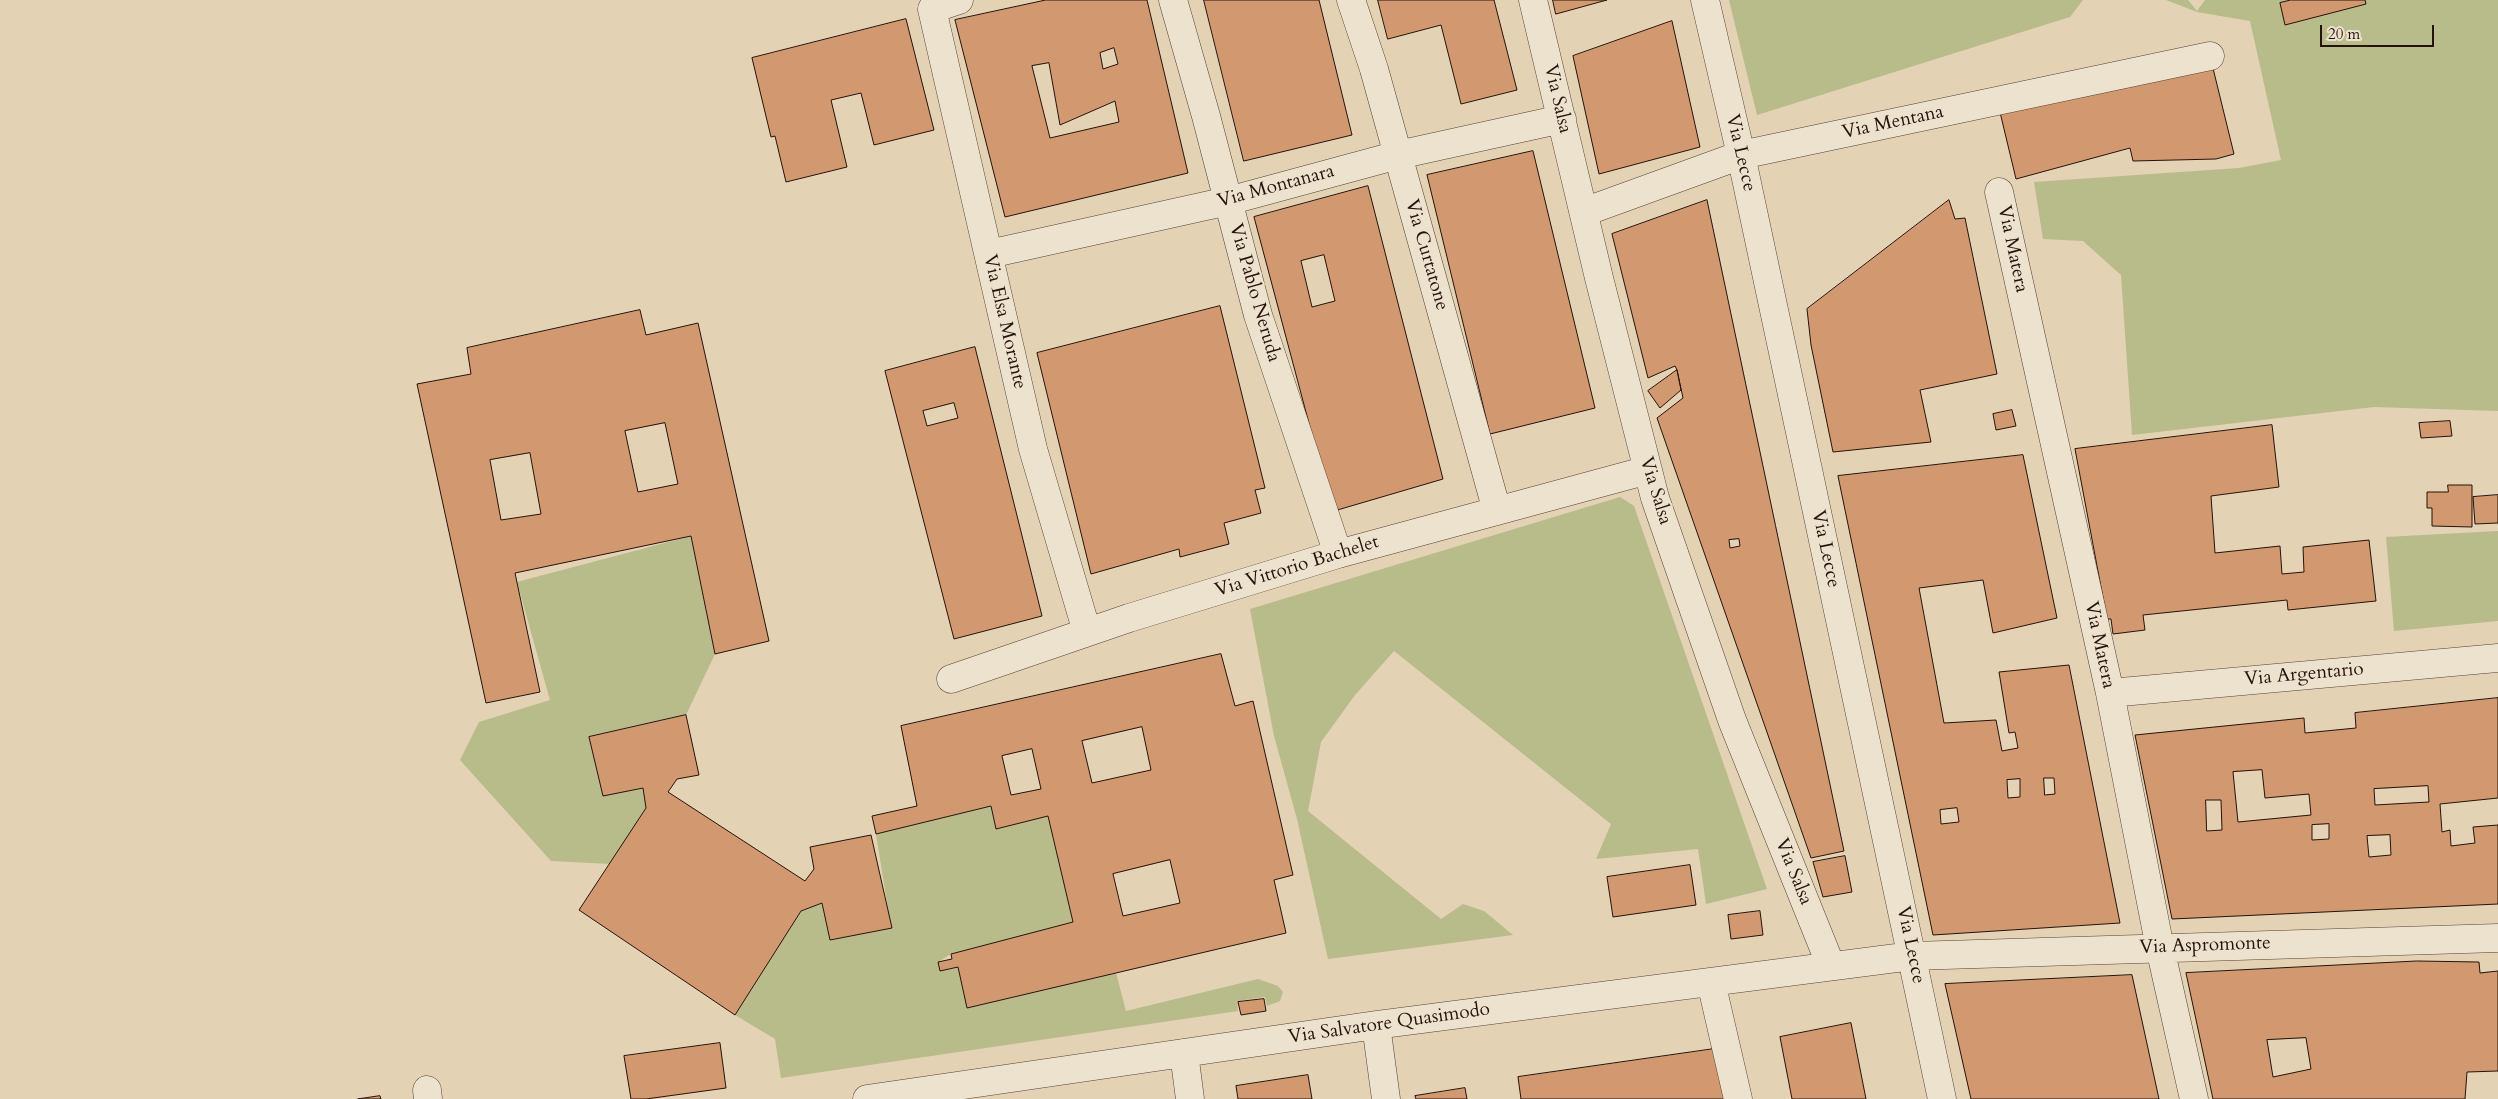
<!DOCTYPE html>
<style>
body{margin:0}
#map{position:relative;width:2498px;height:1099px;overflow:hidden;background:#e3d2b3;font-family:Cardo,serif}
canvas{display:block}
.scale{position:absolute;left:2320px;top:25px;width:114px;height:22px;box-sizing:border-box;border:2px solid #25120b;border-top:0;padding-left:6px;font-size:15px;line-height:18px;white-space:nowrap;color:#25120b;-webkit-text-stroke:4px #ede2ce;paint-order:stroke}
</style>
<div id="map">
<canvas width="2498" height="1099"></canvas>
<div class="scale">20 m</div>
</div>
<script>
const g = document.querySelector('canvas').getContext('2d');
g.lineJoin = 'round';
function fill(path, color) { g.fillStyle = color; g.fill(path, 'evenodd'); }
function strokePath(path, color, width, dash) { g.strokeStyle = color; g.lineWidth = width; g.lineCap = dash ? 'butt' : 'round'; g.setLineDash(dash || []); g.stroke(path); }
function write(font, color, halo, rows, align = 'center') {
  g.font = font + ' Cardo,serif'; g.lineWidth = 4; g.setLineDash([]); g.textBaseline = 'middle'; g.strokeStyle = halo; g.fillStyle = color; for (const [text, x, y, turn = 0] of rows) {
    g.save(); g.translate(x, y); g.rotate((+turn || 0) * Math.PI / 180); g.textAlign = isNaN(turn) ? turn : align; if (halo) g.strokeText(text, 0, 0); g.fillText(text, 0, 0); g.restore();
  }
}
fill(new Path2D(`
 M 1729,0 L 2083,0 L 2070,17 L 1757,115 Z
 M 2166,0 L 2188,0 L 2197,11 L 2205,0 L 2498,0 L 2498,411 L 2374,407 L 2132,435 L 2121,275 L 2083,241 L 2043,239 L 2034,182 L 2239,168 L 2281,160 L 2250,21 L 2197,12 Z
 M 1620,497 L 1634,506 L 1767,889 L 1706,904 L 1698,849 L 1596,859 L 1611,824 L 1394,651 L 1355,695 L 1321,742 L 1308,811 L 1441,919 L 1463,904 L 1484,911 L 1513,935 L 1328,959 L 1297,819 L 1274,736 L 1250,609 Z
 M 2498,531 L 2498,621 L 2394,631 L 2386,537 Z
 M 691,536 L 715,654 L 686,715 L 589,737 L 603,795 L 643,788 L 646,808 L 610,864 L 551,861 L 460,760 L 479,722 L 550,700 L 517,582 Z
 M 991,806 L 996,829 L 1048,816 L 1073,922 L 951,954 L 938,962 L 940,971 L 958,967 L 967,1008 L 1116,973 L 1126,1011 L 1258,979 L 1278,986 L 1283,992 L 1280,1001 L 1267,1006 L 1265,997 L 1237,1001 L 1238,1011 L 781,1078 L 775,1039 L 735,1015 L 801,911 L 822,903 L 830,940 L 891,928 L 876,834 Z`), '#b8bb8a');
const building = new Path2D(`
 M 1046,0 L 1147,0 L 1188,173 L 1005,217 L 955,20 ZM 1114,48 L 1118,64 L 1103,69 L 1100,53 ZM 1049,63 L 1060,125 L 1115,101 L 1119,122 L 1050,138 L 1032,66 Z
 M 1204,0 L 1319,0 L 1352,135 L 1244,161 Z
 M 1378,0 L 1494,0 L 1517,90 L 1461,104 L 1441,25 L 1388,39 Z
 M 1553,0 L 1607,0 L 1556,14 Z
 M 2291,0 L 2365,0 L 2366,4 L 2285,25 L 2280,3 Z
 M 906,19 L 934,130 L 874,145 L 861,93 L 831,100 L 847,167 L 786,182 L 775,136 L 771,137 L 752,58 Z
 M 1672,21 L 1700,147 L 1599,174 L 1573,56 Z
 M 2210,56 L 2234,154 L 2216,159 L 2133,161 L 2130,148 L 2016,179 L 1999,108 Z
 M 1533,151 L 1595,408 L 1490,434 L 1427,175 Z
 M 1368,186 L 1443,479 L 1334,511 L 1323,476 L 1254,217 ZM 1324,255 L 1335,301 L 1312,307 L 1301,261 Z
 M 1707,200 L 1844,851 L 1811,858 L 1657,418 L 1683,398 L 1677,370 L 1675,366 L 1648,378 L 1612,234 ZM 1739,539 L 1740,546 L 1730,548 L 1729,540 Z
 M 1949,200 L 1955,219 L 1965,218 L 1997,374 L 1920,390 L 1931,442 L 1833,452 L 1811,345 L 1807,309 Z
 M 1220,306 L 1265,488 L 1255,490 L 1261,513 L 1224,523 L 1229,544 L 1180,557 L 1179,549 L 1091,574 L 1037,353 Z
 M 640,310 L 646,335 L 698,323 L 769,641 L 715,654 L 691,536 L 515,573 L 540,692 L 486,703 L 417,384 L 471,374 L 467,348 ZM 665,423 L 678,484 L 638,492 L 625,431 ZM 530,453 L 541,514 L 501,520 L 490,460 Z
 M 975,347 L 1042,616 L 954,639 L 885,371 ZM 954,403 L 958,418 L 927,426 L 923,411 Z
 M 1677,370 L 1681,390 L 1660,408 L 1648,391 Z
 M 2012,410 L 2016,426 L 1996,430 L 1993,414 Z
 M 2450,421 L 2452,436 L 2421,438 L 2419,423 Z
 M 2272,425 L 2279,487 L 2211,496 L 2215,553 L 2280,546 L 2282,574 L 2304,572 L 2303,547 L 2369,540 L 2376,601 L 2288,610 L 2287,600 L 2143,615 L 2145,630 L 2113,634 L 2111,619 L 2107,619 L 2075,449 Z
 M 2023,455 L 2057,618 L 1993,633 L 1983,580 L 1919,588 L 1944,723 L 1996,720 L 2002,751 L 2018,748 L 2015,732 L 2009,733 L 1999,672 L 2069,665 L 2120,923 L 1933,935 L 1838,476 ZM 2044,778 L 2054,778 L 2055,794 L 2045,795 ZM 2020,779 L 2020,797 L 2008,798 L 2007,780 ZM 1957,808 L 1959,822 L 1941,824 L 1940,810 Z
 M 2448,485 L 2472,485 L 2472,527 L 2432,526 L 2432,508 L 2427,508 L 2427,492 L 2448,492 Z
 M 2498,495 L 2498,523 L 2475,524 L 2473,497 Z
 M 1221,654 L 1235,706 L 1253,701 L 1293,875 L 1274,880 L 1286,933 L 967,1008 L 958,967 L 940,971 L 938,962 L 952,959 L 951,954 L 1073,922 L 1048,816 L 996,829 L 991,806 L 876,834 L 872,816 L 917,806 L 901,726 ZM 1142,727 L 1151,770 L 1092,783 L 1082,741 ZM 1032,749 L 1041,789 L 1011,795 L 1002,756 ZM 1170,860 L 1180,903 L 1123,916 L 1113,874 Z
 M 2498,698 L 2498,798 L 2440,804 L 2442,832 L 2450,830 L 2451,846 L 2475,843 L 2473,827 L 2498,825 L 2498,904 L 2172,919 L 2135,735 L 2304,718 L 2305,733 L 2356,728 L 2355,713 ZM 2262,770 L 2265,798 L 2309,794 L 2311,815 L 2238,822 L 2233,772 ZM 2428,786 L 2429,802 L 2375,805 L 2374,789 ZM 2206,800 L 2221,800 L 2222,830 L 2207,831 ZM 2329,824 L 2329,839 L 2312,840 L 2312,825 ZM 2390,835 L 2391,855 L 2369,857 L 2367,836 Z
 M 686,715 L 699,775 L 677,779 L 668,792 L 805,881 L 814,869 L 810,847 L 871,835 L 892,928 L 830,940 L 822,903 L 801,911 L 735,1015 L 579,910 L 646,808 L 643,788 L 603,796 L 589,737 Z
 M 1845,856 L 1852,892 L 1823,897 L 1813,862 Z
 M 1690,865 L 1696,905 L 1613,917 L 1607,877 Z
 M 1760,911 L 1763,935 L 1731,939 L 1728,915 Z
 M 2417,961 L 2479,962 L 2480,973 L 2498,971 L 2498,1071 L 2467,1072 L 2465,1099 L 2213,1099 L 2186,973 ZM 2306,1038 L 2311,1069 L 2273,1077 L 2267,1040 Z
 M 2132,975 L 2159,1099 L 1971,1099 L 1945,984 Z
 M 1264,999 L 1266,1011 L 1241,1015 L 1238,1002 Z
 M 1851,1023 L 1866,1099 L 1792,1099 L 1780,1037 Z
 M 720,1043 L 726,1088 L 646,1099 L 631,1099 L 624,1056 Z
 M 1721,1048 L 1731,1099 L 1521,1099 L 1518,1077 Z
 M 1308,1075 L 1312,1099 L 1238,1099 L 1236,1086 Z
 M 1465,1088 L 1467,1099 L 1416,1099 L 1415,1096 Z
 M 380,1096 L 381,1099 L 358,1099 Z`);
fill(building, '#d29970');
strokePath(building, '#25120b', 1);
const minor = new Path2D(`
 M 959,0 L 932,9 L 1033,449 L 1087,632
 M 1173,0 L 1206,116 L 1258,315 L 1338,554
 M 1351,0 L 1374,69 L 1497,511
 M 1533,0 L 1599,278 L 1655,498 L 1732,720 L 1831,966
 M 1705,0 L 1741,155 L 1942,1099
 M 1999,192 L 2110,693 L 2160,948 L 2194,1099
 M 1584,212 L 1741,155 L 2210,56
 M 989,254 L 1228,201 L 1398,155 L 1562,119
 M 951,679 L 1129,618 L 1338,554 L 1648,470
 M 2110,693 L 2498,658
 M 1711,982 L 1738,1099
 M 1376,1025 L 1386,1099
 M 1184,1053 L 1190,1099
 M 427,1090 L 428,1099
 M 867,1099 L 1376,1025 L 1912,956 L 2498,938`);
strokePath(minor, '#544235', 29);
strokePath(minor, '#ede2ce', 28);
write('19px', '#25120b', '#ede2ce', [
 ["Via Salsa",1557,99,77],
 ["Via Mentana",1893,123,-12],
 ["Via Lecce",1740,153,77],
 ["Via Montanara",1276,187,-15],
 ["Via Matera",2012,249,78],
 ["Via Curtatone",1426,255,74],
 ["Via Pablo Neruda",1254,293,74],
 ["Via Elsa Morante",1004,322,77],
 ["Via Salsa",1655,491,73],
 ["Via Lecce",1825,549,78],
 ["Via Vittorio Bachelet",1297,567,-17],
 ["Via Matera",2099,645,78],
 ["Via Argentario",2304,675,-5],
 ["Via Salsa",1793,872,68],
 ["Via Lecce",1910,945,78],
 ["Via Aspromonte",2205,946,-2],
 ["Via Salvatore Quasimodo",1389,1024,-8]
]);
</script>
